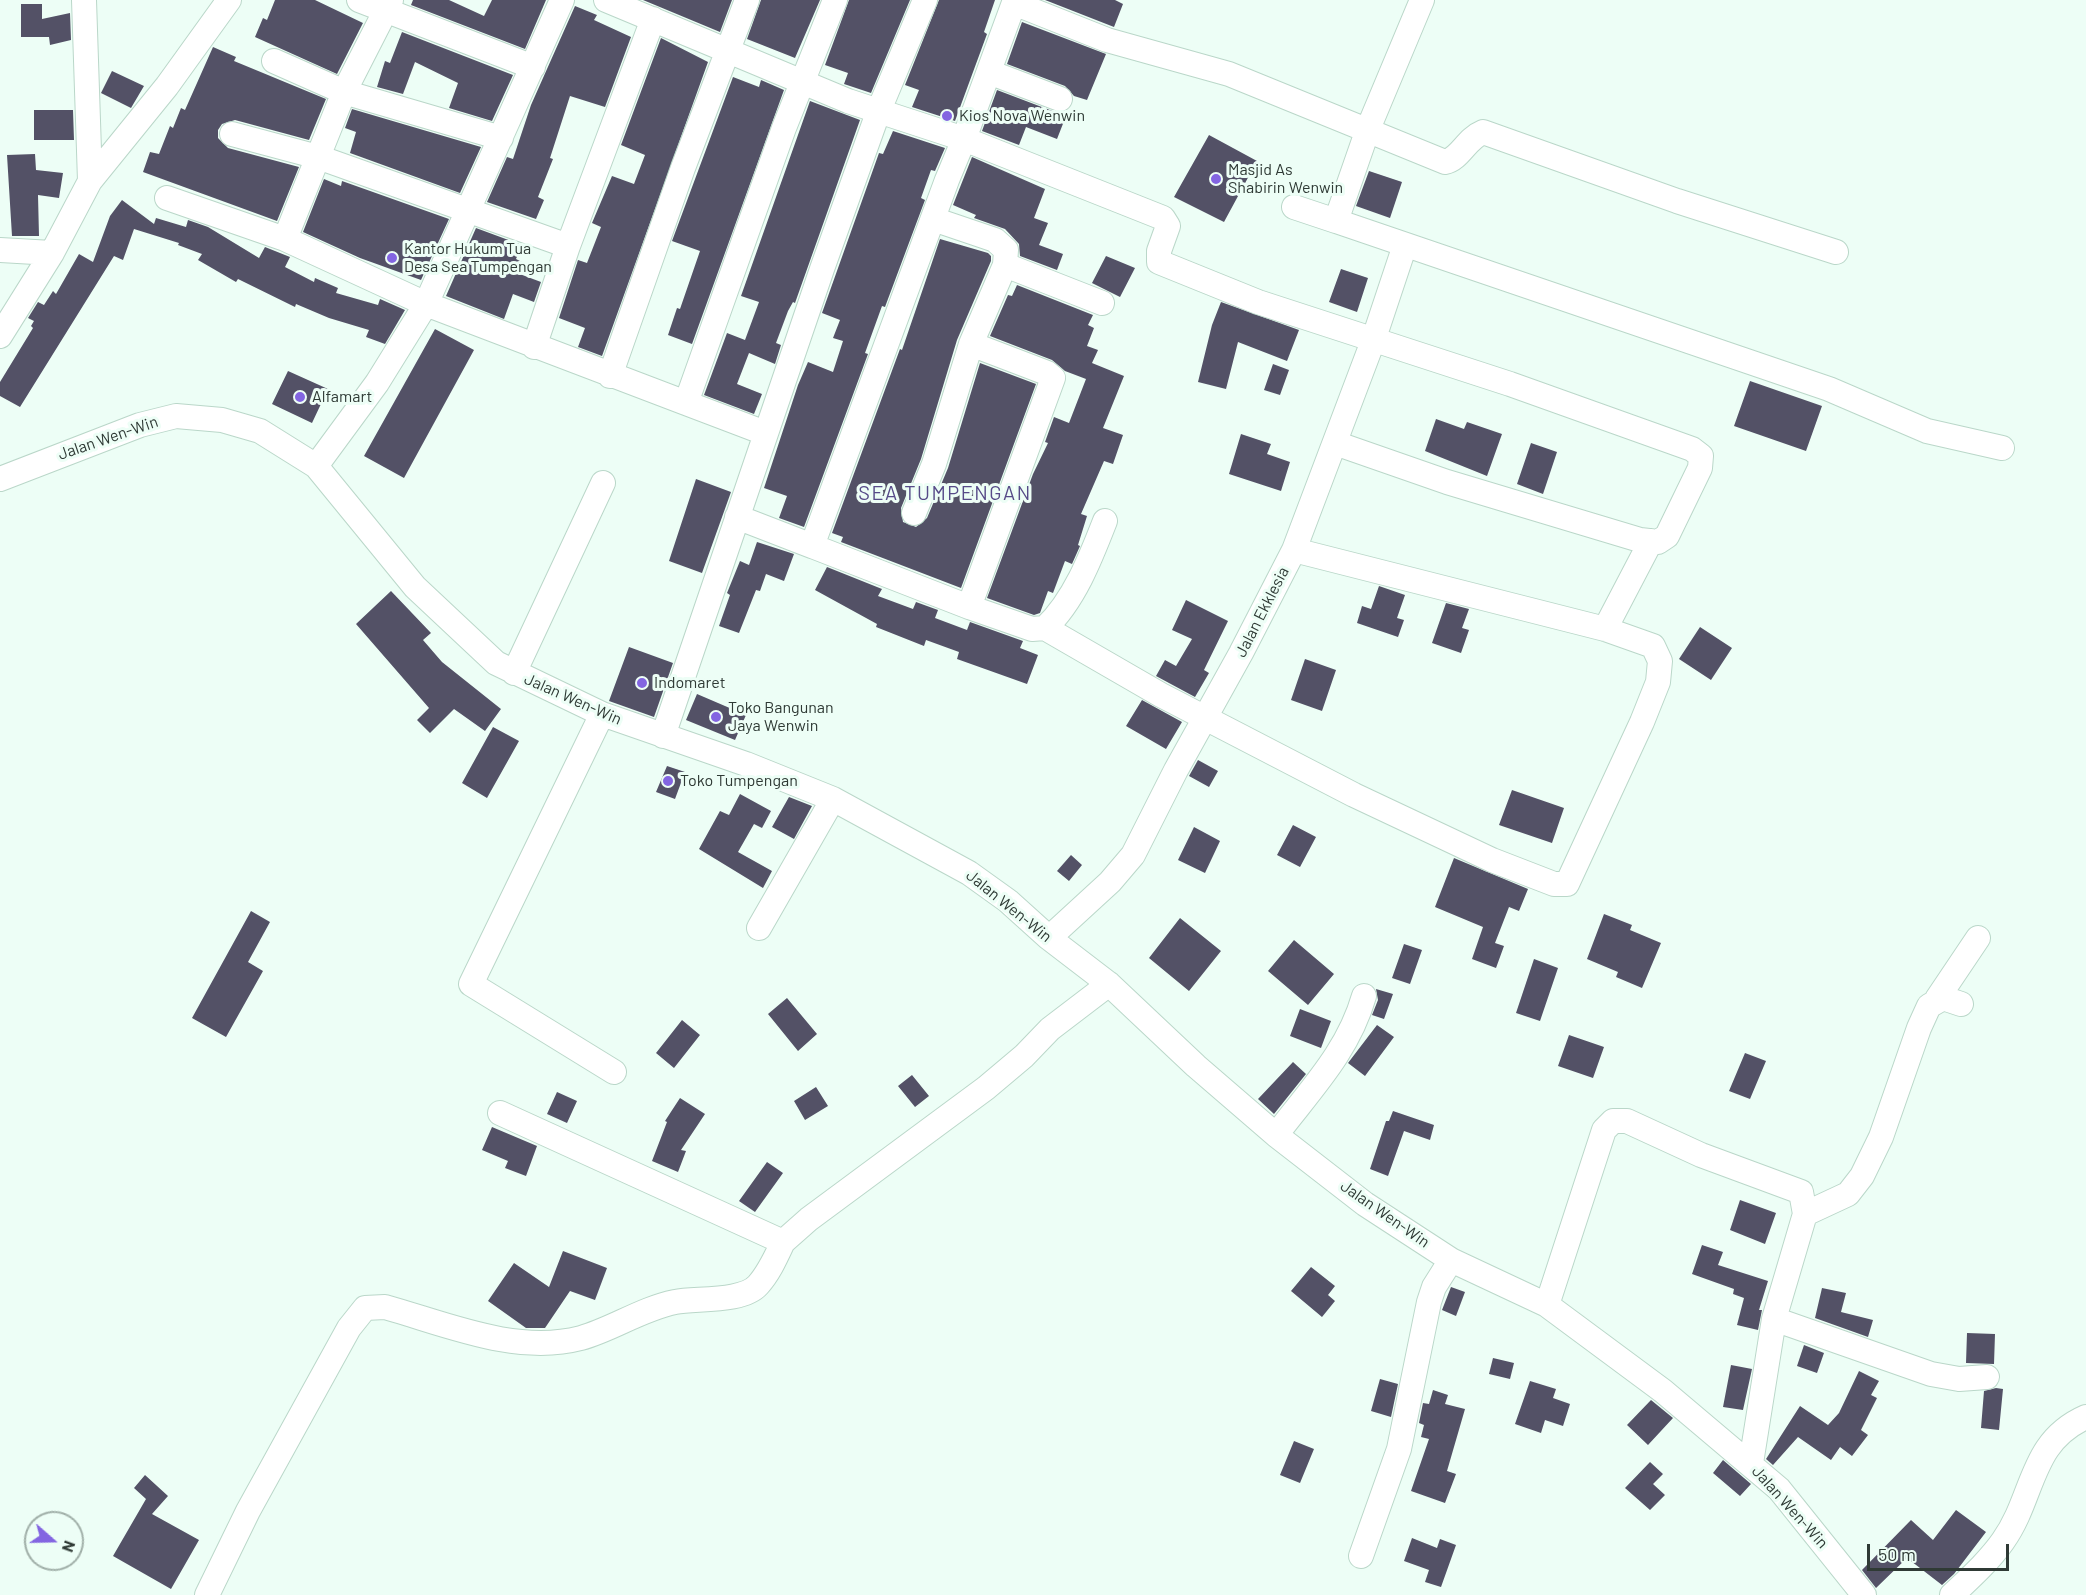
<!DOCTYPE html>
<style>
body{margin:0}
#map{position:relative;width:2086px;height:1595px;overflow:hidden;background:#edfef6;font-family:Barlow,sans-serif}
canvas{display:block}
.north{position:absolute;left:24px;top:1511px;width:60px;height:60px;box-sizing:border-box;background:#edfef6;border:2px solid #a1b0a9;border-radius:50%;rotate:110deg;font-size:16px;font-weight:700;line-height:24px;text-align:center;color:#2f3a35}
.north::after{content:'';display:block;margin:auto;width:21px;height:27px;background:#8365e1;clip-path:polygon(50% 0,100% 100%,50% 72%,0 100%)}
.scale{position:absolute;left:1867px;top:1544px;width:142px;height:27px;box-sizing:border-box;border:3px solid #2f3a35;border-top:0;padding-left:8px;font-size:18px;line-height:21px;white-space:nowrap;color:#2f3a35;-webkit-text-stroke:4px #edfef6;paint-order:stroke}
</style>
<div id="map">
<canvas width="2086" height="1595"></canvas>
<div class="north">N</div>
<div class="scale">50 m</div>
</div>
<script>
const g = document.querySelector('canvas').getContext('2d');
g.lineJoin = 'round';
function fill(path, color) { g.fillStyle = color; g.fill(path, 'evenodd'); }
function strokePath(path, color, width, dash) { g.strokeStyle = color; g.lineWidth = width; g.lineCap = dash ? 'butt' : 'round'; g.setLineDash(dash || []); g.stroke(path); }
function write(font, color, halo, rows, align = 'center') {
  g.font = font + ' Barlow,sans-serif'; g.lineWidth = 6; g.setLineDash([]); g.textBaseline = 'middle'; g.strokeStyle = halo; g.fillStyle = color; for (const [text, x, y, turn = 0] of rows) {
    g.save(); g.translate(x, y); g.rotate((+turn || 0) * Math.PI / 180); g.textAlign = isNaN(turn) ? turn : align; if (halo) g.strokeText(text, 0, 0); g.fillText(text, 0, 0); g.restore();
  }
}
fill(new Path2D(`
 M 275,0 L 315,0 L 363,23 L 337,74 L 255,37 L 263,18 L 267,20 Z
 M 413,0 L 449,0 L 484,16 L 492,0 L 546,0 L 525,49 L 411,5 Z
 M 643,0 L 732,0 L 720,32 Z
 M 761,0 L 820,0 L 795,58 L 747,39 Z
 M 849,0 L 910,0 L 871,93 L 844,84 L 848,73 L 825,65 Z
 M 939,0 L 995,0 L 984,32 L 987,34 L 955,121 L 912,107 L 919,90 L 905,85 Z
 M 1045,0 L 1115,0 L 1123,4 L 1114,27 Z
 M 21,4 L 42,4 L 42,19 L 70,13 L 71,40 L 50,45 L 49,37 L 21,37 Z
 M 575,6 L 597,15 L 594,20 L 631,37 L 605,107 L 570,96 L 550,158 L 553,159 L 538,197 L 544,200 L 536,219 L 487,202 L 507,157 L 513,159 L 531,105 Z
 M 1022,22 L 1106,54 L 1087,100 L 1074,96 L 1065,86 L 1007,64 Z
 M 402,32 L 513,75 L 492,121 L 449,108 L 458,83 L 415,62 L 403,94 L 377,87 L 385,61 L 390,63 Z
 M 661,38 L 708,62 L 602,356 L 578,347 L 585,328 L 559,318 L 578,260 L 587,263 L 601,227 L 592,223 L 612,176 L 634,184 L 645,155 L 621,145 Z
 M 213,47 L 236,57 L 234,61 L 326,99 L 309,140 L 235,120 L 222,124 L 218,130 L 218,138 L 228,148 L 299,167 L 277,221 L 143,172 L 150,152 L 159,154 L 170,126 L 173,128 L 181,108 L 185,110 Z
 M 112,71 L 144,86 L 131,108 L 101,93 Z
 M 733,77 L 759,87 L 761,80 L 784,90 L 692,344 L 668,335 L 677,308 L 680,309 L 700,251 L 672,241 Z
 M 997,90 L 1055,112 L 1068,111 L 1057,139 L 1026,127 L 1019,145 L 982,131 Z
 M 810,101 L 860,120 L 795,303 L 793,302 L 788,311 L 776,343 L 781,345 L 775,364 L 749,353 L 737,384 L 762,394 L 754,414 L 704,395 L 727,333 L 745,340 L 759,302 L 741,296 Z
 M 352,109 L 481,147 L 460,193 L 350,153 L 356,132 L 345,128 Z
 M 34,110 L 73,110 L 74,140 L 34,140 Z
 M 893,131 L 945,148 L 935,171 L 931,170 L 921,198 L 925,200 L 885,307 L 882,306 L 865,353 L 868,354 L 804,527 L 779,518 L 787,496 L 764,488 L 798,385 L 808,362 L 833,372 L 843,341 L 833,338 L 840,320 L 822,313 L 879,153 L 883,154 Z
 M 1209,135 L 1257,161 L 1224,222 L 1174,197 Z
 M 35,154 L 36,170 L 63,173 L 59,198 L 38,195 L 39,236 L 12,236 L 7,155 Z
 M 972,157 L 1045,189 L 1034,218 L 1048,223 L 1039,245 L 1063,254 L 1057,270 L 1020,256 L 1019,244 L 1005,229 L 974,218 L 976,215 L 953,205 Z
 M 1369,171 L 1402,182 L 1390,218 L 1356,206 Z
 M 324,179 L 341,186 L 342,181 L 449,219 L 421,280 L 360,258 L 303,232 Z
 M 122,200 L 154,224 L 156,218 L 186,227 L 188,220 L 208,227 L 259,258 L 265,247 L 290,257 L 285,267 L 314,282 L 315,278 L 338,288 L 336,293 L 378,305 L 380,299 L 405,310 L 385,344 L 366,337 L 369,330 L 329,318 L 296,304 L 295,307 L 238,279 L 236,282 L 198,260 L 202,254 L 178,245 L 179,243 L 134,229 L 123,260 L 114,256 L 20,407 L 0,396 L 0,382 L 33,328 L 31,326 L 34,321 L 28,318 L 38,302 L 44,305 L 53,291 L 56,294 L 79,254 L 93,262 L 110,216 Z
 M 476,228 L 522,245 L 516,259 L 522,262 L 517,273 L 541,282 L 534,302 L 513,294 L 504,319 L 446,296 Z
 M 940,239 L 988,253 L 991,256 L 991,261 L 957,340 L 921,459 L 901,508 L 903,522 L 916,527 L 927,518 L 948,468 L 980,363 L 1036,384 L 961,588 L 841,542 L 843,537 L 832,533 L 900,349 L 902,350 Z
 M 1106,256 L 1135,268 L 1120,297 L 1092,283 Z
 M 1341,269 L 1368,278 L 1357,312 L 1329,302 Z
 M 1017,285 L 1093,315 L 1088,325 L 1094,328 L 1087,346 L 1098,350 L 1092,363 L 1124,376 L 1103,428 L 1123,435 L 1113,464 L 1104,461 L 1081,514 L 1087,516 L 1078,545 L 1080,546 L 1072,564 L 1065,561 L 1053,593 L 1048,591 L 1040,613 L 1034,615 L 987,598 L 1033,474 L 1048,443 L 1045,442 L 1054,417 L 1069,423 L 1086,379 L 1065,371 L 1052,360 L 990,336 L 1008,295 L 1012,296 Z
 M 1221,302 L 1299,330 L 1287,361 L 1238,342 L 1226,389 L 1198,382 L 1212,325 Z
 M 435,329 L 474,350 L 404,478 L 364,456 Z
 M 1273,364 L 1289,370 L 1280,395 L 1264,390 Z
 M 288,371 L 328,389 L 312,423 L 272,404 Z
 M 1750,381 L 1822,406 L 1806,451 L 1734,426 Z
 M 1436,419 L 1464,429 L 1467,422 L 1502,434 L 1487,476 L 1425,451 Z
 M 1241,434 L 1271,444 L 1267,454 L 1290,462 L 1281,491 L 1229,474 Z
 M 1531,443 L 1557,452 L 1543,494 L 1517,484 Z
 M 696,479 L 731,492 L 702,573 L 669,561 Z
 M 757,542 L 794,554 L 784,581 L 766,574 L 760,591 L 756,590 L 739,633 L 719,626 L 730,595 L 727,593 L 740,561 L 749,565 Z
 M 827,567 L 882,589 L 878,596 L 913,609 L 916,602 L 938,610 L 935,618 L 967,630 L 970,622 L 1023,641 L 1020,648 L 1038,655 L 1027,684 L 957,659 L 959,652 L 926,640 L 924,646 L 876,627 L 877,624 L 815,590 Z
 M 1379,586 L 1405,595 L 1397,618 L 1404,620 L 1398,637 L 1357,623 L 1362,606 L 1371,609 Z
 M 391,591 L 431,633 L 423,640 L 442,662 L 501,709 L 485,731 L 454,709 L 430,733 L 417,720 L 429,708 L 356,624 Z
 M 1186,600 L 1228,621 L 1204,670 L 1209,673 L 1195,697 L 1156,676 L 1165,660 L 1176,666 L 1192,639 L 1172,630 Z
 M 1446,603 L 1469,609 L 1462,628 L 1469,630 L 1461,653 L 1432,643 Z
 M 1700,627 L 1732,648 L 1711,680 L 1679,659 Z
 M 629,647 L 673,663 L 654,717 L 609,701 Z
 M 1305,659 L 1336,670 L 1322,711 L 1291,700 Z
 M 697,694 L 746,715 L 735,740 L 686,720 Z
 M 1142,700 L 1182,722 L 1166,749 L 1126,726 Z
 M 493,727 L 519,741 L 487,798 L 462,783 Z
 M 1198,760 L 1218,771 L 1209,787 L 1189,776 Z
 M 667,766 L 685,772 L 675,799 L 656,792 Z
 M 1512,790 L 1564,808 L 1552,843 L 1499,825 Z
 M 740,794 L 771,811 L 762,828 L 754,824 L 738,852 L 772,871 L 763,888 L 699,849 L 720,811 L 729,815 Z
 M 789,797 L 812,806 L 794,839 L 772,827 Z
 M 1293,825 L 1316,837 L 1300,867 L 1277,855 Z
 M 1194,827 L 1220,841 L 1205,873 L 1178,860 Z
 M 1071,855 L 1082,865 L 1069,881 L 1057,871 Z
 M 1454,858 L 1528,889 L 1519,911 L 1509,907 L 1495,943 L 1504,946 L 1496,968 L 1472,959 L 1483,927 L 1435,907 Z
 M 251,911 L 270,922 L 248,962 L 263,971 L 226,1037 L 192,1018 Z
 M 1604,914 L 1632,925 L 1630,930 L 1661,943 L 1642,988 L 1616,977 L 1618,972 L 1587,959 Z
 M 1180,918 L 1221,951 L 1189,991 L 1149,958 Z
 M 1294,940 L 1334,974 L 1308,1005 L 1268,971 Z
 M 1404,944 L 1422,950 L 1410,984 L 1392,978 Z
 M 1534,959 L 1558,968 L 1540,1021 L 1516,1013 Z
 M 1376,989 L 1393,994 L 1384,1019 L 1372,1015 L 1378,1000 Z
 M 787,998 L 817,1034 L 798,1051 L 768,1014 Z
 M 1300,1009 L 1331,1021 L 1321,1048 L 1290,1036 Z
 M 682,1020 L 700,1035 L 674,1068 L 656,1053 Z
 M 1377,1025 L 1394,1037 L 1365,1076 L 1348,1063 Z
 M 1569,1035 L 1604,1047 L 1593,1078 L 1558,1066 Z
 M 1745,1053 L 1766,1061 L 1750,1099 L 1729,1091 Z
 M 1293,1062 L 1306,1074 L 1274,1114 L 1258,1099 Z
 M 912,1075 L 929,1096 L 915,1107 L 898,1086 Z
 M 816,1087 L 828,1106 L 805,1120 L 794,1101 Z
 M 557,1092 L 577,1101 L 567,1123 L 547,1114 Z
 M 680,1098 L 705,1114 L 681,1150 L 686,1151 L 678,1172 L 652,1161 L 667,1122 L 665,1121 Z
 M 1393,1111 L 1434,1125 L 1430,1140 L 1404,1131 L 1388,1176 L 1370,1169 L 1386,1121 L 1389,1121 Z
 M 492,1127 L 537,1146 L 526,1176 L 505,1168 L 508,1161 L 482,1150 Z
 M 767,1162 L 783,1173 L 755,1212 L 739,1201 Z
 M 1740,1200 L 1776,1213 L 1765,1244 L 1730,1230 Z
 M 1702,1245 L 1723,1252 L 1718,1265 L 1768,1281 L 1759,1310 L 1762,1310 L 1758,1330 L 1737,1325 L 1744,1298 L 1733,1294 L 1734,1289 L 1692,1274 Z
 M 563,1251 L 607,1268 L 595,1300 L 570,1291 L 545,1328 L 526,1328 L 488,1301 L 514,1263 L 549,1287 Z
 M 1311,1267 L 1335,1286 L 1328,1295 L 1335,1301 L 1322,1317 L 1291,1291 Z
 M 1451,1287 L 1465,1292 L 1456,1316 L 1442,1310 Z
 M 1822,1288 L 1846,1293 L 1841,1312 L 1873,1320 L 1868,1337 L 1815,1318 Z
 M 1967,1333 L 1995,1334 L 1994,1364 L 1966,1363 Z
 M 1804,1345 L 1824,1353 L 1817,1373 L 1797,1366 Z
 M 1493,1358 L 1514,1363 L 1510,1379 L 1489,1374 Z
 M 1731,1365 L 1752,1369 L 1743,1410 L 1723,1407 Z
 M 1859,1371 L 1879,1381 L 1871,1395 L 1877,1398 L 1861,1430 L 1868,1435 L 1852,1456 L 1840,1447 L 1831,1460 L 1798,1437 L 1773,1465 L 1766,1459 L 1800,1406 L 1828,1425 L 1839,1413 Z
 M 1380,1379 L 1398,1384 L 1391,1417 L 1371,1411 Z
 M 1530,1381 L 1556,1389 L 1553,1398 L 1570,1404 L 1563,1426 L 1545,1420 L 1541,1433 L 1515,1424 Z
 M 1996,1388 L 2003,1389 L 1999,1430 L 1981,1428 L 1984,1391 Z
 M 1433,1390 L 1448,1395 L 1445,1404 L 1465,1409 L 1447,1471 L 1456,1474 L 1445,1503 L 1411,1491 L 1429,1439 L 1421,1437 L 1424,1425 L 1419,1423 L 1423,1403 L 1429,1404 Z
 M 1651,1400 L 1673,1418 L 1648,1445 L 1627,1425 Z
 M 1294,1441 L 1314,1449 L 1300,1483 L 1280,1475 Z
 M 1723,1460 L 1751,1484 L 1740,1496 L 1713,1473 Z
 M 1650,1462 L 1663,1474 L 1653,1484 L 1665,1495 L 1650,1510 L 1625,1488 Z
 M 145,1475 L 168,1496 L 152,1514 L 199,1540 L 171,1589 L 113,1556 L 146,1499 L 134,1488 Z
 M 1956,1510 L 1986,1532 L 1954,1574 L 1942,1585 L 1907,1558 L 1876,1588 L 1862,1570 L 1911,1520 L 1933,1540 Z
 M 1412,1538 L 1437,1548 L 1440,1539 L 1456,1545 L 1441,1587 L 1425,1582 L 1429,1570 L 1404,1561 Z`), '#535166');
const minor = new Path2D(`
 M 84,0 L 90,181
 M 359,0 L 533,67
 M 606,0 L 848,101 L 964,139 L 947,180 L 812,546 L 969,607 L 1053,378 L 1047,373 L 971,344
 M 1015,0 L 964,139 L 1163,218 L 1168,226 L 1159,251 L 1159,262 L 1258,302 L 1510,384 L 1692,449 L 1701,456 L 1700,468 L 1667,536 L 1658,542 L 1640,540 L 1447,482 L 1335,443
 M 1422,0 L 1368,129 L 1336,221 L 1829,389 L 1927,431 L 2002,448
 M 1014,3 L 1107,40 L 1229,74 L 1445,162 C 1460,159 1466,139 1483,132 L 1677,201 L 1836,252
 M 274,61 L 344,92 L 501,138
 M 989,72 L 1060,99
 M 232,134 L 318,157 L 568,246
 M 167,198 L 285,239 L 426,304 L 686,403
 M 1294,207 L 1336,221
 M 285,239 L 344,92 L 391,0
 M 0,250 L 52,253
 M 1005,265 L 1102,303
 M 0,336 L 52,253 L 90,181 L 167,86 L 229,0
 M 534,347 L 568,246 L 653,19
 M 610,376 L 683,168 L 747,0
 M 765,433 L 686,403 L 784,128 L 835,0
 M 316,466 L 377,383 L 426,304 L 562,0
 M 0,479 L 140,425 L 176,416 L 222,420 L 260,431 L 316,466 L 415,587 L 496,663 L 602,714 L 746,764 L 833,799 L 969,873 L 1008,901 L 1049,938 L 1109,984 L 1196,1066 L 1276,1135 L 1365,1204 L 1451,1260 L 1547,1305 L 1663,1391 L 1779,1489 L 1864,1595
 M 914,513 L 934,464 L 971,344 L 1005,265 L 1006,250 L 995,240 L 933,219
 M 737,517 L 812,546
 M 969,607 L 1032,629 L 1045,628 C 1074,601 1091,557 1105,521
 M 1045,628 L 1161,695 L 1354,795 L 1492,860 L 1554,884 L 1567,884 L 1642,722 L 1658,682 L 1660,661 L 1653,646 L 1605,629 L 1294,550
 M 1605,629 L 1651,541
 M 514,673 L 603,483
 M 602,714 L 471,984 L 614,1072
 M 663,736 L 822,269 L 879,110 L 925,0
 M 759,928 L 833,799
 M 1049,938 L 1110,882 L 1133,855 L 1176,770 L 1241,653 L 1294,550 L 1373,341 L 1405,245
 M 1937,999 L 1978,938
 M 500,1113 L 783,1242 L 809,1219 L 986,1088 L 1024,1056 L 1050,1029 L 1109,984
 M 1276,1135 C 1310,1090 1348,1052 1364,996
 M 1805,1214 L 1848,1194 L 1862,1176 L 1881,1137 L 1919,1028 L 1929,1006 L 1943,998 L 1961,1004
 M 1547,1305 L 1604,1130 L 1613,1121 L 1627,1121 L 1701,1155 L 1801,1192 L 1805,1214 L 1774,1319 L 1751,1463
 M 1774,1319 L 1931,1374 L 1959,1379 L 1987,1377
 M 1361,1556 L 1399,1449 L 1429,1302 L 1434,1287 L 1451,1260
 M 207,1595 L 248,1511 L 349,1328 L 365,1308 L 385,1307 C 446,1324 516,1355 581,1338 C 613,1329 641,1309 675,1302 C 697,1298 743,1302 758,1285 C 769,1273 776,1257 783,1242
 M 1952,1595 C 1970,1578 1989,1561 2003,1541 C 2035,1496 2029,1442 2086,1417`);
strokePath(minor, '#bad7c9', 26);
strokePath(minor, '#fff', 24);
for (const [x, y, r, color] of [
 [947,116,6,"#8365e1"],
 [1216,179,6,"#8365e1"],
 [392,258,6,"#8365e1"],
 [300,397,6,"#8365e1"],
 [642,683,6,"#8365e1"],
 [716,717,6,"#8365e1"],
 [668,781,6,"#8365e1"]
]) { const dot = new Path2D(); dot.arc(x, y, r, 0, 2 * Math.PI); g.fillStyle = color; g.fill(dot); strokePath(dot, '#edfef6', 2); }
write('16px', '#2f3a35', '#edfef6', [
 ["Kios Nova Wenwin",959,116],
 ["Masjid As",1228,170],
 ["Shabirin Wenwin",1228,188],
 ["Kantor Hukum Tua",404,249],
 ["Desa Sea Tumpengan",404,267],
 ["Alfamart",312,397],
 ["Indomaret",654,683],
 ["Toko Bangunan",728,708],
 ["Jaya Wenwin",728,726],
 ["Toko Tumpengan",680,781]
], 'left');
write('16px', '#2f3a35', '#edfef6', [
 ["Jalan Wen-Win",108,438,-19],
 ["Jalan Ekklesia",1262,612,-63],
 ["Jalan Wen-Win",573,699,24],
 ["Jalan Wen-Win",1009,906,39],
 ["Jalan Wen-Win",1385,1214,35],
 ["Jalan Wen-Win",1790,1507,48]
]);
g.letterSpacing = '1.5px';
write('20px', '#564a88', '#edfef6', [
 ["SEA TUMPENGAN",945,493]
]);
g.letterSpacing = '0px';
</script>
